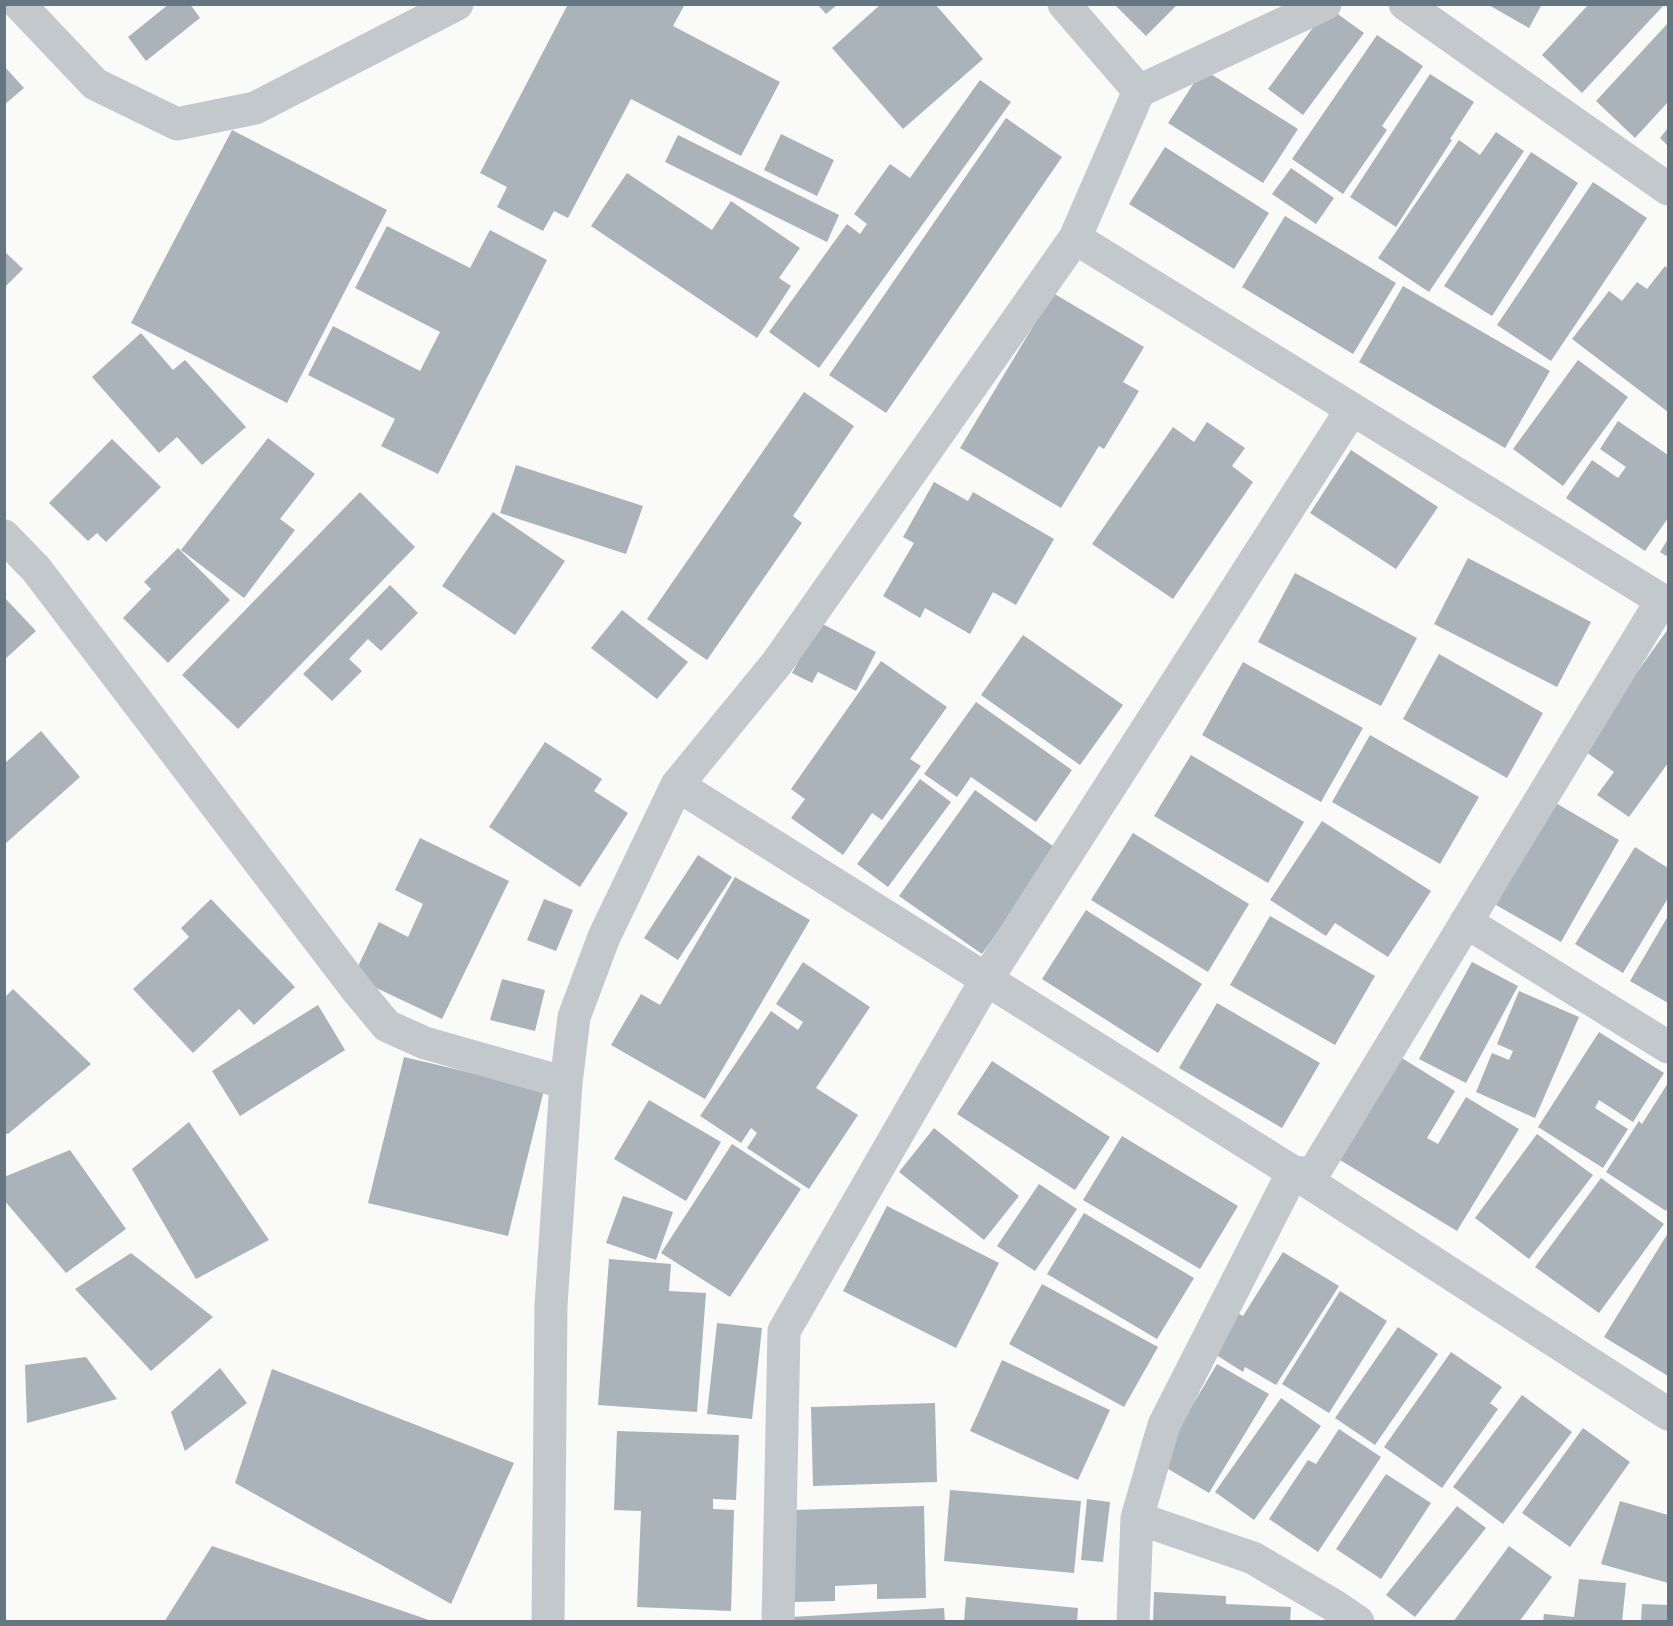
<!DOCTYPE html>
<style>
body{margin:0}
#map{position:relative;width:1673px;height:1626px;overflow:hidden;background:#fafaf8;font-family:"Archivo Narrow",sans-serif}
canvas{display:block}
.frame{position:absolute;inset:0;border:6px solid #657683;pointer-events:none}
</style>
<div id="map">
<canvas width="1673" height="1626"></canvas>
<div class="frame"></div>
</div>
<script>
const g = document.querySelector('canvas').getContext('2d');
g.lineJoin = 'round';
function fill(path, color) { g.fillStyle = color; g.fill(path, 'evenodd'); }
function strokePath(path, color, width, dash) { g.strokeStyle = color; g.lineWidth = width; g.lineCap = dash ? 'butt' : 'round'; g.setLineDash(dash || []); g.stroke(path); }
fill(new Path2D(`
 M 169,4 L 190,4 L 200,18 L 146,61 L 128,37 Z
 M 568,4 L 685,4 L 673,26 L 780,82 L 741,156 L 631,99 L 568,218 L 554,211 L 543,231 L 497,207 L 507,187 L 480,173 Z
 M 817,4 L 838,4 L 826,14 Z
 M 881,4 L 935,4 L 983,59 L 903,129 L 832,48 Z
 M 1114,4 L 1178,4 L 1146,36 Z
 M 1487,4 L 1542,4 L 1529,28 Z
 M 1588,5 L 1664,5 L 1582,93 L 1542,55 Z
 M 1328,7 L 1364,33 L 1303,115 L 1268,89 Z
 M 1668,23 L 1668,102 L 1635,138 L 1596,101 Z
 M 1377,35 L 1423,66 L 1382,126 L 1387,130 L 1343,194 L 1292,159 Z
 M 4,66 L 24,88 L 4,105 Z
 M 1203,69 L 1298,129 L 1263,183 L 1168,123 Z
 M 1430,74 L 1474,102 L 1450,139 L 1452,140 L 1396,227 L 1350,197 Z
 M 980,80 L 1011,102 L 819,368 L 769,332 L 847,224 L 860,234 L 867,224 L 854,214 L 890,164 L 910,178 Z
 M 1006,118 L 1062,157 L 886,413 L 829,375 Z
 M 1668,128 L 1668,146 L 1660,138 Z
 M 232,130 L 387,210 L 287,403 L 131,323 Z
 M 1496,132 L 1524,151 L 1429,292 L 1378,258 L 1459,140 L 1480,155 Z
 M 781,134 L 834,160 L 817,196 L 764,170 Z
 M 678,135 L 839,215 L 827,242 L 665,162 Z
 M 1165,147 L 1269,213 L 1234,269 L 1129,204 Z
 M 1531,152 L 1578,183 L 1492,316 L 1444,286 Z
 M 1291,168 L 1334,198 L 1316,224 L 1272,194 Z
 M 627,173 L 712,230 L 731,201 L 800,248 L 779,278 L 791,286 L 757,338 L 591,226 Z
 M 1593,182 L 1647,218 L 1551,361 L 1497,325 Z
 M 1285,216 L 1396,283 L 1353,354 L 1242,287 Z
 M 387,226 L 470,268 L 490,230 L 547,260 L 438,474 L 381,446 L 395,419 L 308,375 L 333,326 L 420,371 L 440,332 L 355,288 Z
 M 4,251 L 23,269 L 4,288 Z
 M 1665,266 L 1668,269 L 1668,412 L 1572,339 L 1609,291 L 1622,301 L 1637,282 L 1647,289 Z
 M 1403,286 L 1550,371 L 1505,448 L 1359,362 Z
 M 1053,293 L 1144,347 L 1123,382 L 1139,391 L 1104,449 L 1099,446 L 1061,508 L 960,448 Z
 M 141,333 L 173,370 L 185,360 L 246,427 L 202,465 L 177,437 L 159,453 L 92,377 Z
 M 1578,360 L 1628,397 L 1563,486 L 1513,449 Z
 M 804,392 L 854,426 L 793,516 L 802,523 L 707,660 L 647,619 Z
 M 1618,421 L 1668,455 L 1668,518 L 1645,551 L 1566,498 L 1592,460 L 1618,478 L 1626,467 L 1600,449 Z
 M 1207,422 L 1245,448 L 1232,466 L 1253,482 L 1173,599 L 1092,544 L 1173,427 L 1194,442 Z
 M 268,438 L 315,474 L 280,519 L 295,530 L 244,598 L 181,550 Z
 M 112,439 L 161,487 L 106,542 L 97,533 L 88,541 L 49,503 Z
 M 1351,450 L 1438,507 L 1396,569 L 1310,513 Z
 M 516,465 L 643,506 L 626,554 L 500,513 Z
 M 934,482 L 968,501 L 973,492 L 1054,539 L 1016,605 L 993,592 L 970,634 L 925,608 L 920,618 L 883,596 L 914,543 L 903,537 Z
 M 360,492 L 415,547 L 238,729 L 182,675 Z
 M 493,512 L 565,561 L 515,635 L 442,586 Z
 M 1668,539 L 1668,557 L 1660,552 Z
 M 178,548 L 230,600 L 168,663 L 123,618 L 151,589 L 144,582 Z
 M 1468,558 L 1591,622 L 1557,687 L 1434,624 Z
 M 1295,573 L 1417,638 L 1381,706 L 1258,642 Z
 M 390,585 L 418,613 L 381,651 L 368,639 L 349,659 L 362,671 L 332,701 L 303,674 Z
 M 4,597 L 36,631 L 4,660 Z
 M 622,610 L 688,662 L 657,699 L 591,648 Z
 M 819,622 L 876,652 L 856,691 L 818,672 L 812,683 L 792,673 Z
 M 1668,629 L 1668,763 L 1629,817 L 1597,795 L 1614,772 L 1582,749 Z
 M 1023,635 L 1123,705 L 1080,765 L 981,695 Z
 M 1439,654 L 1543,713 L 1507,778 L 1403,719 Z
 M 881,661 L 947,707 L 910,759 L 921,766 L 882,820 L 872,813 L 843,855 L 791,818 L 805,799 L 791,789 Z
 M 1243,662 L 1363,728 L 1321,802 L 1202,735 Z
 M 976,702 L 1072,770 L 1036,822 L 971,777 L 957,797 L 924,774 Z
 M 41,731 L 80,777 L 5,844 L 5,763 Z
 M 1370,735 L 1479,797 L 1440,864 L 1332,802 Z
 M 545,742 L 602,779 L 594,791 L 628,813 L 580,887 L 489,827 Z
 M 1191,755 L 1304,822 L 1268,883 L 1154,816 Z
 M 920,779 L 951,802 L 888,887 L 857,864 Z
 M 975,790 L 1057,849 L 982,954 L 899,896 Z
 M 1554,802 L 1619,840 L 1561,942 L 1496,905 Z
 M 1322,821 L 1431,891 L 1388,957 L 1335,923 L 1326,936 L 1270,900 Z
 M 1133,833 L 1249,904 L 1208,972 L 1091,900 Z
 M 420,838 L 509,881 L 442,1019 L 353,977 L 379,922 L 408,937 L 423,904 L 395,890 Z
 M 1635,847 L 1668,868 L 1668,898 L 1623,973 L 1575,944 Z
 M 698,855 L 732,877 L 678,960 L 644,938 Z
 M 735,877 L 810,920 L 705,1099 L 611,1045 L 641,994 L 660,1005 Z
 M 211,899 L 295,987 L 254,1025 L 239,1009 L 193,1053 L 133,989 L 189,937 L 181,928 Z
 M 544,899 L 573,910 L 556,951 L 527,940 Z
 M 1086,910 L 1202,984 L 1158,1053 L 1042,979 Z
 M 1270,916 L 1375,976 L 1335,1045 L 1230,985 Z
 M 1668,916 L 1668,1003 L 1630,981 Z
 M 803,962 L 870,1007 L 816,1088 L 858,1115 L 809,1189 L 747,1148 L 757,1133 L 751,1128 L 741,1143 L 700,1116 L 771,1011 L 798,1030 L 803,1022 L 776,1004 Z
 M 1472,962 L 1518,986 L 1466,1083 L 1419,1059 Z
 M 502,979 L 545,990 L 535,1031 L 490,1020 Z
 M 13,989 L 91,1064 L 8,1134 L 4,1133 L 4,998 Z
 M 1519,991 L 1579,1017 L 1535,1118 L 1476,1092 L 1492,1053 L 1509,1060 L 1513,1051 L 1497,1044 Z
 M 1217,1003 L 1320,1063 L 1282,1128 L 1179,1068 Z
 M 318,1005 L 345,1050 L 240,1116 L 212,1071 Z
 M 1599,1032 L 1664,1073 L 1633,1122 L 1599,1100 L 1595,1108 L 1628,1129 L 1603,1168 L 1538,1127 Z
 M 1397,1055 L 1455,1091 L 1427,1138 L 1438,1144 L 1466,1097 L 1519,1129 L 1457,1231 L 1335,1157 Z
 M 404,1057 L 544,1090 L 508,1236 L 368,1203 Z
 M 992,1061 L 1110,1137 L 1075,1190 L 957,1114 Z
 M 1668,1083 L 1668,1207 L 1666,1211 L 1606,1172 L 1639,1121 L 1642,1124 Z
 M 649,1100 L 721,1142 L 686,1201 L 614,1159 Z
 M 189,1122 L 269,1240 L 196,1279 L 132,1169 Z
 M 934,1128 L 1019,1196 L 984,1240 L 899,1172 Z
 M 1537,1134 L 1593,1175 L 1529,1259 L 1475,1218 Z
 M 1122,1136 L 1238,1206 L 1200,1269 L 1083,1200 Z
 M 732,1144 L 801,1189 L 730,1297 L 661,1253 Z
 M 70,1150 L 126,1229 L 66,1273 L 4,1200 L 4,1177 Z
 M 1601,1178 L 1664,1224 L 1599,1313 L 1535,1267 Z
 M 1039,1184 L 1077,1209 L 1035,1271 L 997,1246 Z
 M 623,1196 L 673,1212 L 656,1260 L 606,1243 Z
 M 887,1206 L 999,1263 L 956,1348 L 843,1291 Z
 M 1084,1213 L 1194,1278 L 1157,1339 L 1047,1274 Z
 M 1668,1233 L 1668,1376 L 1604,1337 Z
 M 1283,1252 L 1339,1286 L 1276,1385 L 1245,1367 L 1243,1372 L 1210,1351 L 1236,1312 L 1243,1316 Z
 M 131,1253 L 213,1317 L 151,1371 L 75,1289 Z
 M 609,1259 L 671,1264 L 669,1291 L 706,1293 L 697,1412 L 598,1405 Z
 M 1042,1284 L 1158,1347 L 1124,1407 L 1009,1344 Z
 M 1340,1291 L 1387,1321 L 1329,1413 L 1282,1384 Z
 M 717,1323 L 762,1328 L 752,1419 L 707,1414 Z
 M 1398,1327 L 1438,1354 L 1375,1445 L 1335,1418 Z
 M 1451,1352 L 1502,1387 L 1490,1403 L 1498,1409 L 1442,1488 L 1384,1447 Z
 M 86,1357 L 117,1399 L 27,1423 L 25,1365 Z
 M 1002,1360 L 1110,1410 L 1078,1480 L 970,1431 Z
 M 1217,1364 L 1269,1394 L 1209,1493 L 1158,1463 Z
 M 220,1368 L 247,1403 L 185,1451 L 171,1412 Z
 M 272,1369 L 514,1463 L 451,1604 L 235,1483 Z
 M 1522,1395 L 1572,1432 L 1503,1524 L 1453,1487 Z
 M 1281,1398 L 1321,1426 L 1254,1520 L 1215,1492 Z
 M 935,1403 L 937,1482 L 813,1486 L 811,1407 Z
 M 1583,1428 L 1630,1462 L 1570,1547 L 1522,1513 Z
 M 1339,1429 L 1381,1457 L 1318,1552 L 1269,1519 L 1308,1460 L 1316,1464 Z
 M 617,1431 L 739,1435 L 736,1500 L 713,1499 L 713,1509 L 734,1510 L 731,1611 L 637,1607 L 641,1511 L 614,1510 Z
 M 1386,1474 L 1431,1503 L 1381,1579 L 1336,1549 Z
 M 950,1490 L 1081,1501 L 1074,1573 L 944,1561 Z
 M 1087,1499 L 1110,1502 L 1103,1562 L 1081,1560 Z
 M 1620,1501 L 1668,1515 L 1668,1583 L 1601,1564 Z
 M 924,1506 L 926,1598 L 877,1599 L 877,1584 L 835,1586 L 835,1601 L 794,1602 L 793,1510 Z
 M 1457,1506 L 1486,1528 L 1415,1617 L 1386,1595 Z
 M 212,1546 L 432,1621 L 431,1622 L 164,1622 Z
 M 1509,1546 L 1552,1577 L 1519,1622 L 1453,1622 Z
 M 1579,1579 L 1626,1583 L 1622,1622 L 1543,1622 L 1544,1614 L 1574,1617 Z
 M 1154,1592 L 1226,1596 L 1226,1604 L 1291,1607 L 1290,1622 L 1153,1622 Z
 M 966,1597 L 1078,1608 L 1077,1622 L 964,1622 Z
 M 1642,1604 L 1668,1605 L 1668,1622 L 1641,1622 Z
 M 944,1608 L 945,1622 L 791,1622 L 791,1617 Z`), '#aab3b9');
strokePath(new Path2D(`
 M 19,4 L 95,84 L 177,124 L 255,108 L 457,4
 M 1405,4 L 1668,189
 M 1139,91 L 1325,4
 M 1075,238 L 1668,604
 M 4,536 L 36,569 L 357,990 L 387,1026 L 425,1043 L 566,1083
 M 677,785 L 1293,1172 L 1668,1414
 M 1466,922 L 1668,1047
 M 1137,1518 L 1253,1558 L 1333,1605 L 1358,1622
 M 548,1622 L 551,1305 L 566,1083 L 574,1017 L 604,937 L 677,785 L 777,663 L 1075,238 L 1139,91 L 1064,4
 M 778,1622 L 784,1331 L 986,980 L 1352,409
 M 1133,1622 L 1137,1518 L 1164,1425 L 1293,1172 L 1313,1174 L 1662,600`), '#c3c8cc', 33);
</script>
